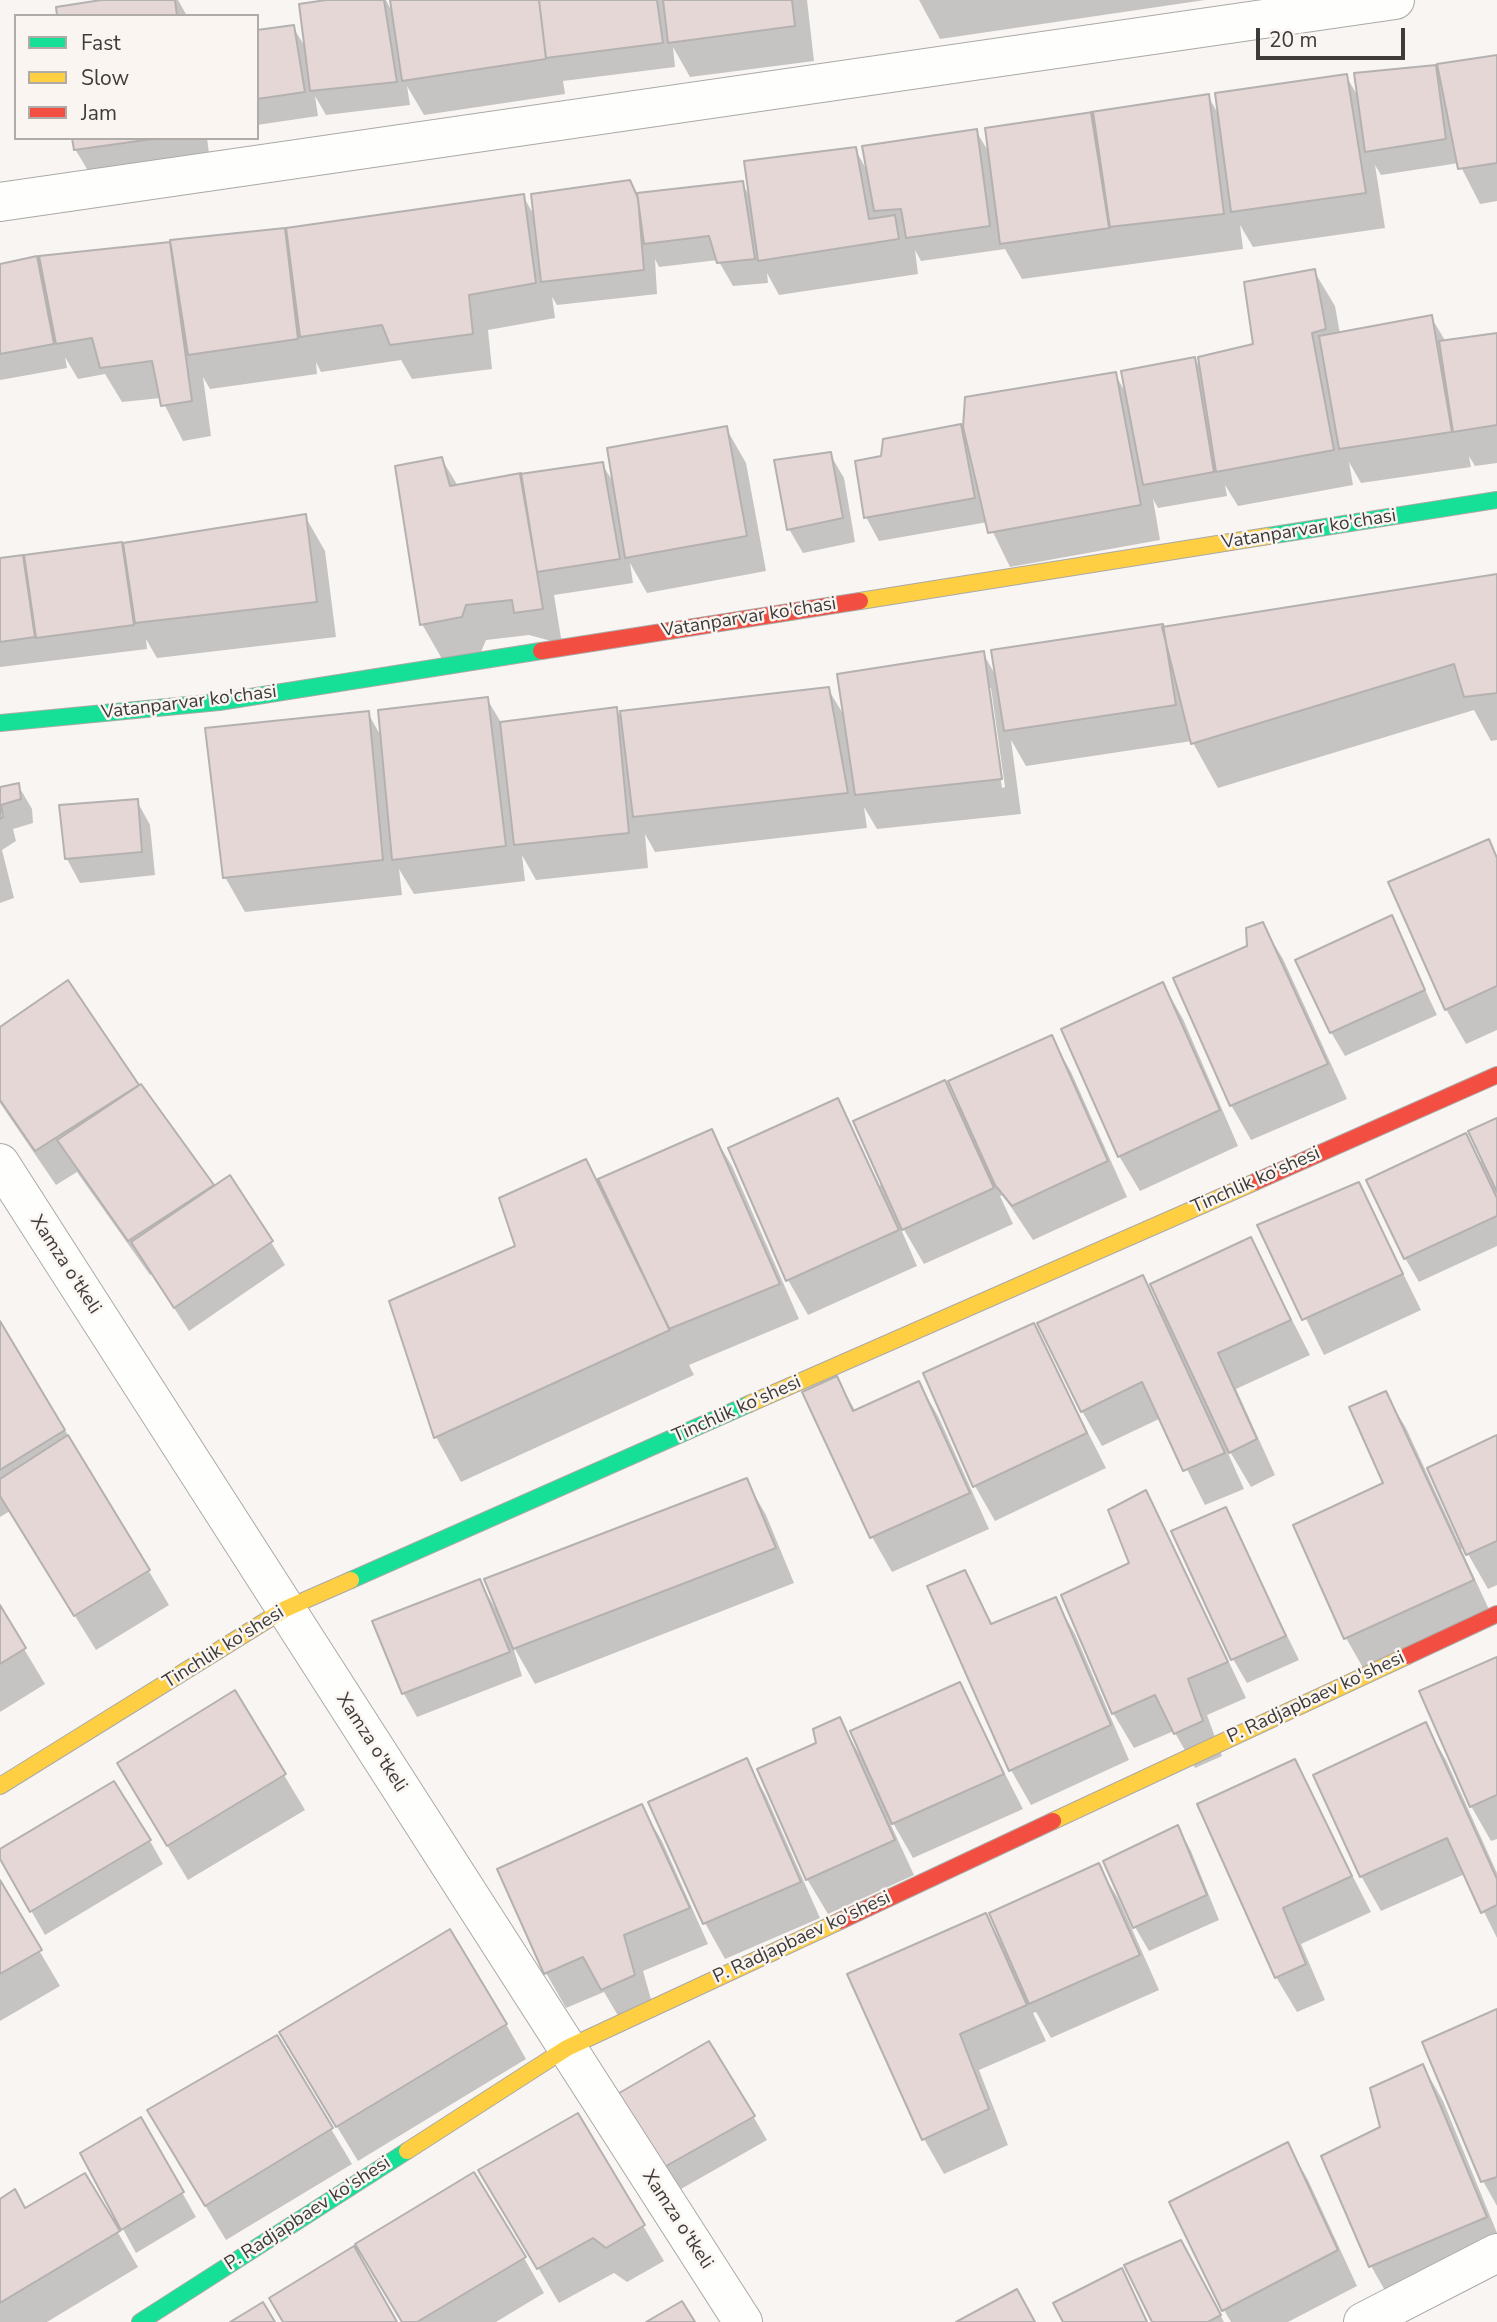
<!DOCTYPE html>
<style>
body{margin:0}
#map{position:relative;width:1497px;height:2322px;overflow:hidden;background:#f8f5f3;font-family:"Nunito Sans",sans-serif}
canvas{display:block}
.legend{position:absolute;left:14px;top:14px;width:245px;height:126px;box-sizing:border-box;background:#faf5f1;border:2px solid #afaba8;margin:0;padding:9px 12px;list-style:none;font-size:21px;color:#3e3c3a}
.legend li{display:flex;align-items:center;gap:14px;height:35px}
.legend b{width:35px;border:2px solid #afaba8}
.scale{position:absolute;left:1256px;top:28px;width:149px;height:32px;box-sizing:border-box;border:4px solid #3e3c3a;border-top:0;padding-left:9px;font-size:21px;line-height:24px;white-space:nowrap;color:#3e3c3a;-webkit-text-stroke:5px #faf5f1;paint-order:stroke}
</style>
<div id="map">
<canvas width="1497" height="2322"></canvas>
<ul class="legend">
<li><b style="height:9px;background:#16e098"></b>Fast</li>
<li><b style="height:9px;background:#ffcf43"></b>Slow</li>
<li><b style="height:9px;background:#f24e42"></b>Jam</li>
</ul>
<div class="scale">20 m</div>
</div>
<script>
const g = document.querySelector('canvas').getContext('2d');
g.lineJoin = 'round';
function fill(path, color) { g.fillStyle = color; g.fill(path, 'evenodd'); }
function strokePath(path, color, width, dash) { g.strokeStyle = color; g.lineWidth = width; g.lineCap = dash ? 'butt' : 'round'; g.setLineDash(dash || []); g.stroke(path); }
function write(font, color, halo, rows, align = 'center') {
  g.font = font + ' "Nunito Sans",sans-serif'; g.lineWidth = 5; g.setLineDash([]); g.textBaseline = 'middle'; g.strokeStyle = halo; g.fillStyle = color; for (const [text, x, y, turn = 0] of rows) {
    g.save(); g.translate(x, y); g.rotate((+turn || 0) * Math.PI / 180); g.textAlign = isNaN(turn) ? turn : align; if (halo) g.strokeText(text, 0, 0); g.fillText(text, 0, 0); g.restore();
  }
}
fill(new Path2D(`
 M 112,0 L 178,0 L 187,16 L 59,16 Z
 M 338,0 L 386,0 L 393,14 L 392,0 L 807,0 L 814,61 L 690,77 L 673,47 L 675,67 L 563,81 L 565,94 L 424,115 L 407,86 L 410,105 L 326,115 L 315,96 L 318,116 L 257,125 L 257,32 L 293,27 L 307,50 Z
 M 919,0 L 1205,0 L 940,39 Z
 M 1497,57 L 1497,201 L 1480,204 L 1459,163 L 1381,175 L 1375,165 L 1385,228 L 1253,247 L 1240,225 L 1243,249 L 1022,279 L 1005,249 L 921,261 L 915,250 L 918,274 L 779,295 L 767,273 L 768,283 L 733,286 L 718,260 L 659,267 L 655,259 L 657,294 L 557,305 L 552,297 L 555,318 L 488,330 L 492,369 L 412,379 L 401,360 L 321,372 L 316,362 L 317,374 L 210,389 L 203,377 L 211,436 L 183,441 L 161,398 L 122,402 L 105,374 L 78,379 L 65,357 L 67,368 L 0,380 L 0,266 L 36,258 L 43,269 L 41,257 L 286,230 L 523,196 L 535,217 L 629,182 L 637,195 L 742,183 L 750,197 L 855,149 L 868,172 L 976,131 L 990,154 L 1208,96 L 1220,117 L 1346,76 L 1359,98 L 1435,67 L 1440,75 Z
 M 74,138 L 207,138 L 211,169 L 96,184 L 75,149 Z
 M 1314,271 L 1335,306 L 1340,334 L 1431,317 L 1446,342 L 1497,335 L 1497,463 L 1475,466 L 1469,456 L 1471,467 L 1361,483 L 1349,462 L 1353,485 L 1238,506 L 1225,485 L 1227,496 L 1158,508 L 1153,499 L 1160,540 L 1010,567 L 988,522 L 879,541 L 866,517 L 882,458 L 960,426 L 967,438 L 1115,374 L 1127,395 L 1195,359 L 1202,371 L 1255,345 Z
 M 726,428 L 746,463 L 766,571 L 647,593 L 630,563 L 633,583 L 554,595 L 562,644 L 529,635 L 486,640 L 481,652 L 442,659 L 422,624 L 441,458 L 458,486 L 602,464 L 615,485 Z
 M 830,454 L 844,478 L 855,542 L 803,553 L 789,529 Z
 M 305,516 L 325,551 L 336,637 L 157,658 L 146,639 L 147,649 L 0,667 L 0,560 Z
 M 1497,575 L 1497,740 L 1491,741 L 1474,710 L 1218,788 L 1192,741 L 1026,766 L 1011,740 L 1021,814 L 877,829 L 864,807 L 867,828 L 655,852 L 645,834 L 648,868 L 536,880 L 522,855 L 525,881 L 414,894 L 399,869 L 402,895 L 245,912 L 225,877 L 368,713 L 382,738 L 487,699 L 502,724 L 616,709 L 623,720 L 828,689 L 845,717 L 983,653 L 996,676 L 1162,629 ZM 988,688 L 991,688 L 1005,787 L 1002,788 Z
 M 18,785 L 32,809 L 33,823 L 13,829 L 16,841 L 2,850 L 14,898 L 0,903 L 0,788 Z
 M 137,801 L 150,825 L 155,875 L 80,883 L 67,859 Z
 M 1488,841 L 1497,856 L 1497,1030 L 1466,1044 L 1446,1009 Z
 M 1391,917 L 1437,1015 L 1345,1056 L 1331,1032 Z
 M 1262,924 L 1283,959 L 1347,1099 L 1251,1140 L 1231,1105 L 1249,947 Z
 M 67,983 L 139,1088 L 141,1086 L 213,1188 L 271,1242 L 285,1265 L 189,1331 L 152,1274 L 150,1275 L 77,1172 L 56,1185 L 0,1103 L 0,1029 Z
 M 1163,984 L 1183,1019 L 1238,1146 L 1140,1191 L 1119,1156 Z
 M 1051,1037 L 1071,1072 L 1127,1197 L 1033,1240 L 1003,1195 L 1000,1196 L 1013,1224 L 924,1264 L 903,1228 L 901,1229 L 917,1266 L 808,1315 L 788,1280 L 730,1149 L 837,1101 L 880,1186 L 945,1082 L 958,1106 Z
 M 1497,1120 L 1497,1246 L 1419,1282 L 1405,1258 L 1466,1135 L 1481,1162 Z
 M 711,1131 L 732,1166 L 799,1319 L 689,1365 L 694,1375 L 461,1482 L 436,1437 L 517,1247 L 586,1162 L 604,1194 Z
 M 1359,1184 L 1421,1310 L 1324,1355 L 1260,1226 Z
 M 1251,1240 L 1310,1355 L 1236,1389 L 1275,1475 L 1251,1487 L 1229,1450 L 1227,1451 L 1244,1489 L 1205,1505 L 1161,1418 L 1102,1446 L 1082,1411 L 1142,1277 L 1158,1305 Z
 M 0,1321 L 169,1605 L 96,1650 L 10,1511 L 0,1517 Z
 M 1033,1325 L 1106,1468 L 995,1521 L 975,1486 Z
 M 837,1379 L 856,1412 L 919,1383 L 939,1418 L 989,1529 L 892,1572 L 872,1537 L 805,1393 Z
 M 1385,1393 L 1406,1428 L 1459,1543 L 1497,1437 L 1497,1585 L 1488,1589 L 1464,1547 L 1461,1549 L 1492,1616 L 1366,1673 L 1346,1638 L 1296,1526 L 1385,1484 Z
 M 746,1480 L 766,1515 L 794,1583 L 535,1684 L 512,1644 L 522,1676 L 417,1717 L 404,1694 L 375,1622 L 480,1581 L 495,1608 Z
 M 1145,1493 L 1165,1528 L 1246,1698 L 1207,1715 L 1222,1756 L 1195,1768 L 1174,1731 L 1134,1748 L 1113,1713 L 1132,1564 Z
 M 1225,1509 L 1299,1660 L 1247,1683 L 1233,1659 Z
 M 964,1573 L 993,1625 L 1055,1599 L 1075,1634 L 1129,1760 L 1031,1805 L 1011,1770 Z
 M 0,1609 L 45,1684 L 0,1712 Z
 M 1497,1658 L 1497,1839 L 1491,1841 L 1471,1806 Z
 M 959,1684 L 1023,1809 L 913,1858 L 893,1823 L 891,1825 L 914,1875 L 828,1914 L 807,1879 L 818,1744 L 839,1719 L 861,1757 Z
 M 234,1692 L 305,1810 L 188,1880 L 139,1799 Z
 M 1426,1725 L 1446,1760 L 1497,1873 L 1497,1938 L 1465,1874 L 1381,1911 L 1361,1876 Z
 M 746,1760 L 766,1796 L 820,1918 L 725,1959 L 705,1923 L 650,1802 Z
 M 1294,1761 L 1371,1912 L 1301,1944 L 1325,2000 L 1297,2012 L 1276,1977 Z
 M 641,1806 L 662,1841 L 708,1944 L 643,1971 L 654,2010 L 623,2024 L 604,1992 L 566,2008 L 546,1973 L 500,1870 Z
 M 1178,1827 L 1191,1851 L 1219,1920 L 1149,1951 L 1135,1927 Z
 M 150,1841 L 163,1864 L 45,1935 L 0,1856 L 0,1851 Z
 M 1098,1865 L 1119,1900 L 1159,1990 L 1051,2038 L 1036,2012 L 1033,2013 L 1046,2041 L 979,2070 L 1008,2145 L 944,2174 L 924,2139 L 986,1915 L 1001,1942 Z
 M 0,1884 L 60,1986 L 0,2021 Z
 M 1497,2011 L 1497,2206 L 1483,2181 L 1424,2043 Z
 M 506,2024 L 526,2059 L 358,2161 L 301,2068 Z
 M 276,2037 L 352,2164 L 226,2240 L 169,2146 Z
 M 1423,2066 L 1443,2101 L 1497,2233 L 1497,2256 L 1391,2301 L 1371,2266 L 1382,2128 Z
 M 578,2116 L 664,2261 L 627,2282 L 614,2273 L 559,2303 L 501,2205 Z
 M 753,2116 L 767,2140 L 674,2193 L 630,2120 Z
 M 140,2119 L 196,2217 L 136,2253 L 82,2154 Z
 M 1288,2145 L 1308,2180 L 1357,2286 L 1288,2322 L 1231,2322 L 1224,2310 Z
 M 85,2176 L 138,2267 L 47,2322 L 0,2322 L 0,2201 L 25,2210 Z
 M 524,2258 L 544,2293 L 496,2322 L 403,2322 Z
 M 1194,2266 L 1224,2322 L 1154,2322 Z
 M 1122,2271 L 1148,2322 L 1065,2322 Z`), '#0003');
const building = new Path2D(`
 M 101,0 L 175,0 L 177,16 L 57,16 L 56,7 Z
 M 326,0 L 384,0 L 397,82 L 310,91 L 299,4 Z
 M 390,0 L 539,0 L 546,59 L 402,81 Z
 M 539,0 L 657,0 L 663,43 L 546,58 Z
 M 663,0 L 792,0 L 795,26 L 668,43 Z
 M 294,25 L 305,92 L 257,99 L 257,30 Z
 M 1497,55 L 1497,163 L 1458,169 L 1437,64 Z
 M 1436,65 L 1446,139 L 1365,152 L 1354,73 Z
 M 1347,74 L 1366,193 L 1231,212 L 1215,93 Z
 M 1209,94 L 1224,214 L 1109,227 L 1091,112 Z
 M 1093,112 L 1110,228 L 1000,244 L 985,128 Z
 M 977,129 L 990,226 L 906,238 L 901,209 L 874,211 L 862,146 Z
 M 72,138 L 160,138 L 74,150 Z
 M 856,147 L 869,219 L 895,215 L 899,239 L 758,261 L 744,161 Z
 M 630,180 L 638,198 L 644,270 L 541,282 L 531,194 Z
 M 743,181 L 755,259 L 717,263 L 709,236 L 644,244 L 637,193 Z
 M 524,194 L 536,283 L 469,295 L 473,334 L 390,345 L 382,325 L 300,337 L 286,228 Z
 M 285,228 L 298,339 L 188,355 L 170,240 Z
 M 170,242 L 192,401 L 161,406 L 152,361 L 100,368 L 92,338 L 56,344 L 39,256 Z
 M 37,256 L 54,344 L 0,354 L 0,264 Z
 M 1315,269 L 1326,329 L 1312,333 L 1334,450 L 1216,472 L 1198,357 L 1253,344 L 1244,282 Z
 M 1432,315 L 1452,432 L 1339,449 L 1319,336 Z
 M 1497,333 L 1497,425 L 1453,432 L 1439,341 Z
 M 1195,357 L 1214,472 L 1143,485 L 1121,371 Z
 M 1116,372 L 1141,505 L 988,533 L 963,427 L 965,397 Z
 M 961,424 L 975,498 L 864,518 L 855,461 L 881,456 L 883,439 Z
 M 727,426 L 747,536 L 625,558 L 607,448 Z
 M 831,452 L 843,518 L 787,530 L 774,460 Z
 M 442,457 L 450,486 L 521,473 L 543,609 L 514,613 L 512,600 L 466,605 L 462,617 L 420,625 L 395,466 Z
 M 603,462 L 620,559 L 537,572 L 520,474 Z
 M 306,514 L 317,602 L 135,623 L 123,543 Z
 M 122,542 L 134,625 L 36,638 L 24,555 Z
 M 23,555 L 35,637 L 0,642 L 0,558 Z
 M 1497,574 L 1497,693 L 1464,697 L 1454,664 L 1191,744 L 1162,627 Z
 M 1163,624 L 1176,705 L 1004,731 L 991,650 Z
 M 984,651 L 1002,779 L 855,795 L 837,674 Z
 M 829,687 L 848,793 L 633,817 L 620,711 Z
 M 488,697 L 506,846 L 392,860 L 378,710 Z
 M 617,707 L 629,833 L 514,845 L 500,722 Z
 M 369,711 L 383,860 L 223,878 L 205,728 Z
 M 19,783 L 21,799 L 1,805 L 3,817 L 0,819 L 0,787 Z
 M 138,799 L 142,852 L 65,859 L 59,805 Z
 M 1489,839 L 1497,858 L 1497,986 L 1445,1010 L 1388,882 Z
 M 1392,915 L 1425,990 L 1330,1033 L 1295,960 Z
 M 1263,922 L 1328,1064 L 1230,1106 L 1173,978 L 1247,946 L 1246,928 Z
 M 68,980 L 139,1085 L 35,1151 L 0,1100 L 0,1027 Z
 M 1163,982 L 1220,1110 L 1118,1157 L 1061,1029 Z
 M 1052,1035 L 1108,1161 L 1012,1206 L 995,1185 L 948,1081 Z
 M 945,1080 L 994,1188 L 902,1230 L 853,1121 Z
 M 141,1084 L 214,1185 L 128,1241 L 57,1140 Z
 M 838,1098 L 899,1230 L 786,1281 L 728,1148 Z
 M 1497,1118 L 1497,1192 L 1468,1131 Z
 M 712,1129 L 780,1284 L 669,1329 L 598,1179 Z
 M 1466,1133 L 1497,1198 L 1497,1216 L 1404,1259 L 1366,1180 Z
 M 586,1159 L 670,1330 L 434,1438 L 389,1301 L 515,1246 L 499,1198 Z
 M 230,1175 L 273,1241 L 174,1308 L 131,1242 Z
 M 1359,1182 L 1403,1274 L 1302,1320 L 1257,1225 Z
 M 1251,1237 L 1291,1320 L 1218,1353 L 1257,1439 L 1229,1453 L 1150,1284 Z
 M 1143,1275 L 1225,1453 L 1183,1471 L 1142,1382 L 1081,1412 L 1037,1323 Z
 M 0,1321 L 65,1430 L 0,1470 Z
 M 1034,1323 L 1087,1433 L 973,1487 L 923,1373 Z
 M 837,1376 L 853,1411 L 919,1381 L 970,1493 L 870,1538 L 802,1392 Z
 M 1386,1391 L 1474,1580 L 1344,1639 L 1293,1525 L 1383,1483 L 1349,1407 Z
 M 68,1435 L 150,1570 L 74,1616 L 0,1496 L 0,1479 Z
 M 1497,1435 L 1497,1541 L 1466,1555 L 1427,1468 Z
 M 747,1478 L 776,1548 L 513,1649 L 484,1579 Z
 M 1146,1490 L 1228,1662 L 1188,1679 L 1203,1721 L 1174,1734 L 1155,1695 L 1112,1714 L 1061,1595 L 1129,1563 L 1108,1510 Z
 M 1226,1507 L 1286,1636 L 1231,1660 L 1171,1531 Z
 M 965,1570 L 991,1624 L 1056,1597 L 1111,1725 L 1009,1771 L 927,1586 Z
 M 480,1579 L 510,1652 L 402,1694 L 372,1621 Z
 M 0,1605 L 26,1648 L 0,1664 Z
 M 1497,1657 L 1497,1795 L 1470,1807 L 1419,1691 Z
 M 960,1682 L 1004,1774 L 892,1824 L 850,1731 Z
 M 235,1690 L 286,1774 L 167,1846 L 117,1763 Z
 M 840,1717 L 895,1840 L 806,1880 L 757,1769 L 816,1743 L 813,1729 Z
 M 1426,1722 L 1497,1879 L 1497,1905 L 1481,1913 L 1447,1838 L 1360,1877 L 1313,1775 Z
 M 747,1758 L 801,1882 L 703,1924 L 648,1802 Z
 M 1295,1759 L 1352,1876 L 1283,1908 L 1306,1964 L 1275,1978 L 1197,1804 Z
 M 114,1781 L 151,1840 L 30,1912 L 0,1859 L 0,1849 Z
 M 642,1804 L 690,1908 L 624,1935 L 635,1975 L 601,1990 L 583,1957 L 544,1974 L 497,1869 Z
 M 1178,1825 L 1207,1895 L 1133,1928 L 1103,1861 Z
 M 1099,1863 L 1140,1955 L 1029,2004 L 989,1913 Z
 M 0,1880 L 42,1950 L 0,1974 Z
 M 986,1913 L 1027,2005 L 960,2034 L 989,2109 L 922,2140 L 847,1974 Z
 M 450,1929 L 507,2024 L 336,2127 L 279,2032 Z
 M 1497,2009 L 1497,2177 L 1481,2182 L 1422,2042 Z
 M 277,2035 L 333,2128 L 205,2206 L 147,2110 Z
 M 709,2041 L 755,2116 L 659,2170 L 614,2096 Z
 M 1423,2064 L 1487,2217 L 1369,2267 L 1321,2156 L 1380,2127 L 1370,2088 Z
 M 578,2113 L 645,2225 L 606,2248 L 593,2238 L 537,2269 L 478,2170 Z
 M 141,2117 L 184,2192 L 121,2230 L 80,2153 Z
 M 1288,2142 L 1338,2250 L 1222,2311 L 1169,2202 Z
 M 474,2172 L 526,2257 L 417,2322 L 402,2322 L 355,2244 Z
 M 85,2173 L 120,2231 L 0,2303 L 0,2199 L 15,2189 L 25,2208 Z
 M 1181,2240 L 1221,2315 L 1208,2322 L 1152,2322 L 1124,2265 Z
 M 354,2246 L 397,2322 L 283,2322 L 269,2298 Z
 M 1122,2268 L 1147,2322 L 1063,2322 L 1053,2303 Z
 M 1017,2289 L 1035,2322 L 956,2322 Z
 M 682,2301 L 695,2322 L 646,2322 Z
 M 263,2302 L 275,2322 L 230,2322 Z`);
fill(building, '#e4d7d5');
strokePath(building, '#b4b1b0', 2);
const street = new Path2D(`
 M 0,202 L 1395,0
 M 0,1163 L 743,2322
 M 1363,2322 L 1497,2253`);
const fast = new Path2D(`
 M 1268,536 L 1497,500
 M 0,723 L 219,702 L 541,651
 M 351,1580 L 749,1404
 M 140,2322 L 407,2151`);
const slow = new Path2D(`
 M 860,601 L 1268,536
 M 749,1404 L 1255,1182
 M 0,1786 L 285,1609 L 351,1580
 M 1053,1821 L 1407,1656
 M 407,2151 L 567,2048 L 840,1921`);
const jam = new Path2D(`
 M 541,651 L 860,601
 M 1255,1182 L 1497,1075
 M 1407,1656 L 1497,1614
 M 840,1921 L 1053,1821`);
strokePath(street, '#aaa9a7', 40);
strokePath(fast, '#aaa9a7', 18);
strokePath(slow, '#aaa9a7', 18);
strokePath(jam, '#aaa9a7', 18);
strokePath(street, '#fefefd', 38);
strokePath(fast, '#16e098', 16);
strokePath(slow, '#ffcf43', 16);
strokePath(jam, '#f24e42', 16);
write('19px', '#3e3c3a', '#faf5f1', [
 ["Vatanparvar ko'chasi",1309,530,-9],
 ["Vatanparvar ko'chasi",749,618,-9],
 ["Vatanparvar ko'chasi",189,703,-7],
 ["Tinchlik ko'shesi",1256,1181,-24],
 ["Xamza o'tkeli",65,1265,57],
 ["Tinchlik ko'shesi",737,1410,-24],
 ["Tinchlik ko'shesi",224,1648,-32],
 ["P. Radjapbaev ko'shesi",1316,1698,-25],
 ["Xamza o'tkeli",371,1743,57],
 ["P. Radjapbaev ko'shesi",802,1938,-25],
 ["P. Radjapbaev ko'shesi",308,2214,-33],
 ["Xamza o'tkeli",677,2220,57]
]);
</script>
